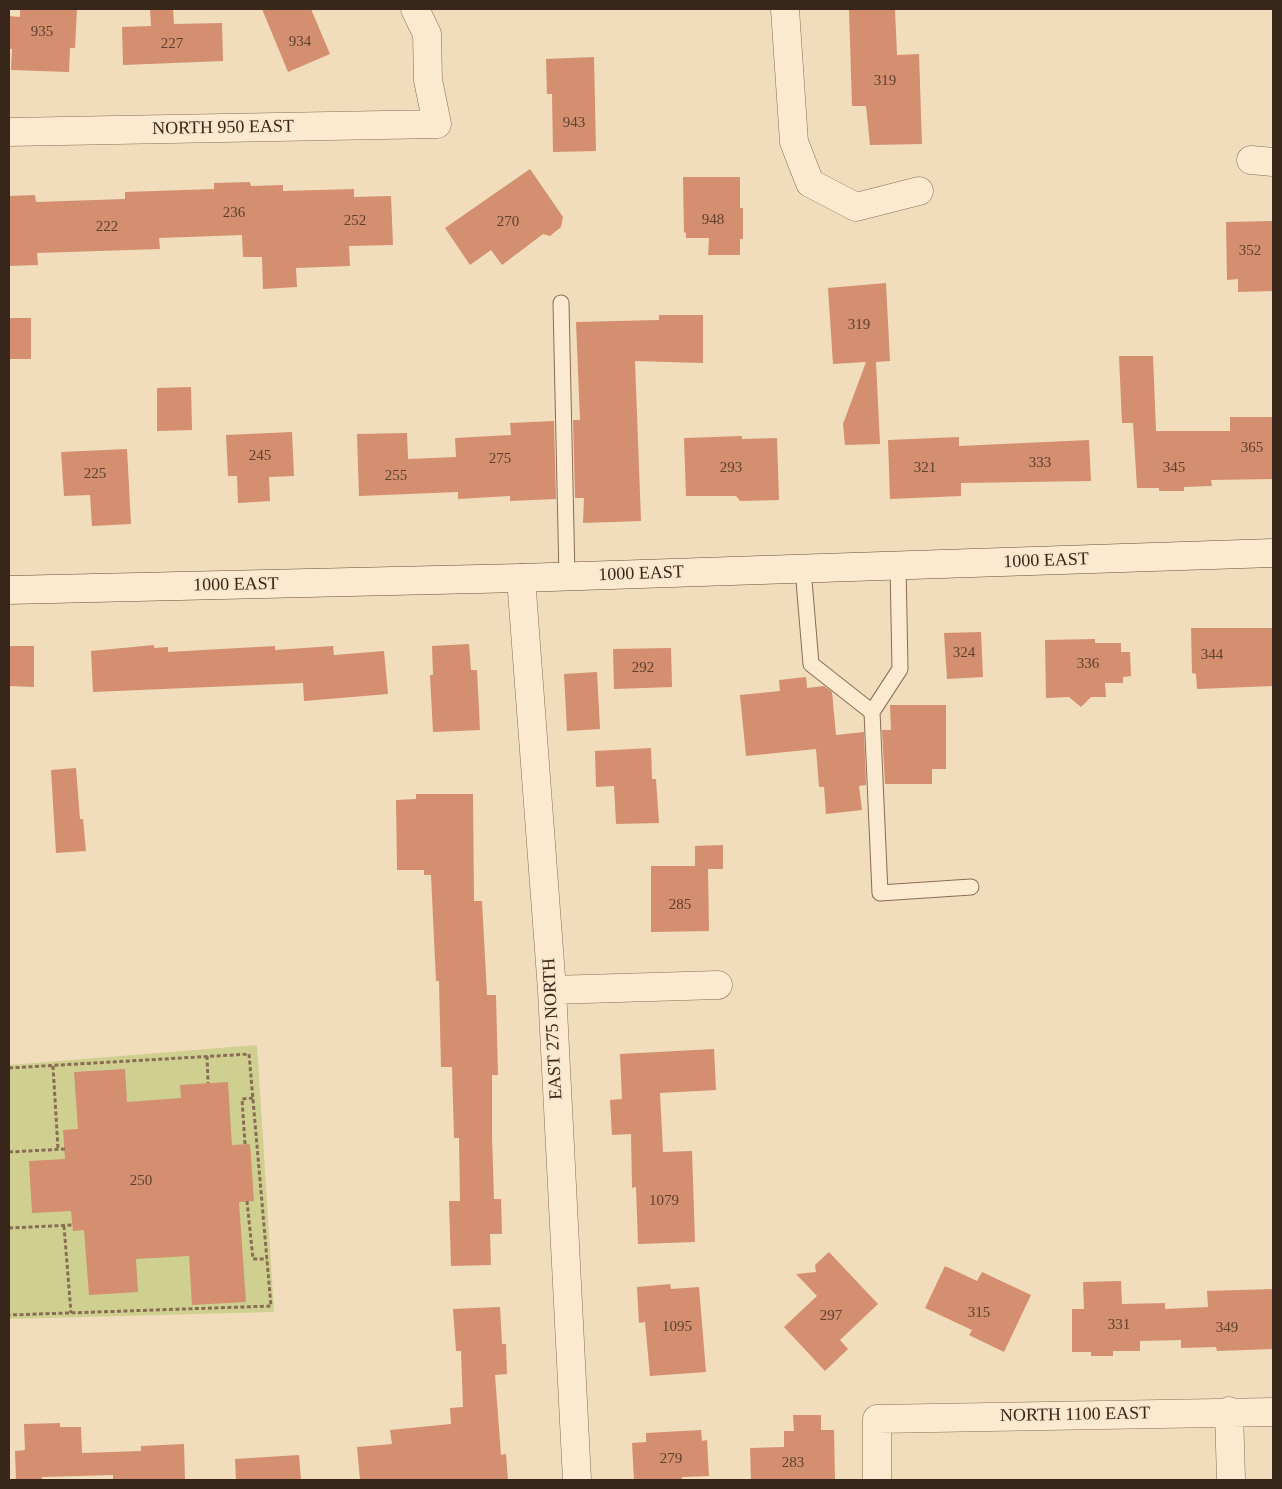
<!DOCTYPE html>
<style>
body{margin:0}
#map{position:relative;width:1282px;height:1489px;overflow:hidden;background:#f1dcbc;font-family:"Times New Roman",serif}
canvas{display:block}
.frame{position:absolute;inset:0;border:10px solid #38261a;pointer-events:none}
</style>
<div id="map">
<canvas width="1282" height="1489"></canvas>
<div class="frame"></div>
</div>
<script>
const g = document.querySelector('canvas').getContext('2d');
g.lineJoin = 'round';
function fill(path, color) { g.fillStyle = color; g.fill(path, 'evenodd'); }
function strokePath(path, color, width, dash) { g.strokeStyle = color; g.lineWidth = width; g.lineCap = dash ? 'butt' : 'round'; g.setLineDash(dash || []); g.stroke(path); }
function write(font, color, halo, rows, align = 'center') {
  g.font = font + ' "Times New Roman",serif'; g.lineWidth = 4; g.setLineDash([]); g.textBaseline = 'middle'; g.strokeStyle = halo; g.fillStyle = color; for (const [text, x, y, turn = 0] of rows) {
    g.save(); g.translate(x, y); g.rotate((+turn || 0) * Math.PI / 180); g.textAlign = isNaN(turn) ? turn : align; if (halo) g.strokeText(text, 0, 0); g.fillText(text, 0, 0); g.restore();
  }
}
fill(new Path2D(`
 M 257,1045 L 274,1312 L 9,1319 L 9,1065 Z`), '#cfd090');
fill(new Path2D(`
 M 20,9 L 77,9 L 75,48 L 70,48 L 69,72 L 11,70 L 12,49 L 9,49 L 9,16 L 20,17 Z
 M 150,9 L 173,9 L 174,24 L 222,23 L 223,61 L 123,65 L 122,27 L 151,26 Z
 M 262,9 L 311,9 L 330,54 L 288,72 Z
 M 849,9 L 895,9 L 897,55 L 919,54 L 922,144 L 870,145 L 866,106 L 852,106 Z
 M 594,57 L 596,151 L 553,152 L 552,94 L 547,94 L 546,59 Z
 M 530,169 L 563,217 L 561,227 L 550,236 L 543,234 L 502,265 L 491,250 L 470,265 L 445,228 Z
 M 683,177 L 740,177 L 740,208 L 743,208 L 743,239 L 740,239 L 740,255 L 708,255 L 709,238 L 686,238 L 686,233 L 684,232 Z
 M 250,182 L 251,186 L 283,185 L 283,191 L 354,189 L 354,197 L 391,196 L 393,245 L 349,246 L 350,266 L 296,268 L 297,287 L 263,289 L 262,257 L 243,257 L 242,235 L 159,238 L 160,249 L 37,253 L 38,265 L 9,266 L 9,196 L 35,195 L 36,202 L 125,199 L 125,192 L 214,189 L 214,183 Z
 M 1273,221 L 1273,291 L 1238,292 L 1238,279 L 1227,280 L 1226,222 Z
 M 886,283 L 890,361 L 876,362 L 880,444 L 845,445 L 843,424 L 866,362 L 833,364 L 828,288 Z
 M 659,315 L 703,315 L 703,363 L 635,361 L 641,521 L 583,523 L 584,498 L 575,498 L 573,420 L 580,420 L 576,322 L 659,320 Z
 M 9,318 L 31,318 L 31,359 L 9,359 Z
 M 1119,356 L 1153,356 L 1156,431 L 1230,431 L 1230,417 L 1273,417 L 1273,479 L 1211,480 L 1212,486 L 1184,487 L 1184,491 L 1159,491 L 1159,488 L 1137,488 L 1133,423 L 1122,423 Z
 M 191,387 L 192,430 L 157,431 L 157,388 Z
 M 554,421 L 556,499 L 510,501 L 510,496 L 458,499 L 458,492 L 359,496 L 357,434 L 407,433 L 408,459 L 456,457 L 455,438 L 511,435 L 510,423 Z
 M 292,432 L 294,476 L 269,477 L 270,501 L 238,503 L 237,476 L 228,476 L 226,435 Z
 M 742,436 L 742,439 L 777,438 L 779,500 L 740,501 L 736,496 L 686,496 L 684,438 Z
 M 959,437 L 959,446 L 1089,440 L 1091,481 L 961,483 L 961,496 L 890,499 L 888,440 Z
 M 127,449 L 131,524 L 92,526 L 90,495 L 64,496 L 61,452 Z
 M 1191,628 L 1273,628 L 1273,686 L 1197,689 L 1196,674 L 1192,673 Z
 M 981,632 L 983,677 L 947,679 L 944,633 Z
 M 1095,639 L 1095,643 L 1121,643 L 1121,652 L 1130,652 L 1131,676 L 1123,677 L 1123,683 L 1105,683 L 1106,697 L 1091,697 L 1081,707 L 1069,697 L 1046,698 L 1045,640 Z
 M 469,644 L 471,670 L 477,670 L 480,730 L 433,732 L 430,675 L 433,675 L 432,646 Z
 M 154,645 L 154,648 L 168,647 L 168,652 L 275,646 L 275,650 L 333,646 L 334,655 L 384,651 L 388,694 L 304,701 L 303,683 L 93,692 L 91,651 Z
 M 9,646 L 34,646 L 34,687 L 9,686 Z
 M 671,648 L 672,687 L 614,689 L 613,649 Z
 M 597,672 L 600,729 L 567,731 L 564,674 Z
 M 806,677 L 807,688 L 824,686 L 832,692 L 836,735 L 864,732 L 866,785 L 859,786 L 862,810 L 826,814 L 824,787 L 819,787 L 816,749 L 746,756 L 740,695 L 780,691 L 779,680 Z
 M 890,705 L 946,705 L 946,769 L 932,769 L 932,784 L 885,784 L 882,730 L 891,730 Z
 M 651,748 L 652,779 L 656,779 L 659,823 L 616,824 L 614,786 L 596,787 L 595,751 Z
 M 76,768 L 80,819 L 83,819 L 86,851 L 56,853 L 51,770 Z
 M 416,794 L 473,794 L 474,901 L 482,901 L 487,995 L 496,995 L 498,1075 L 492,1075 L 492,1136 L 494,1199 L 501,1199 L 502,1234 L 490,1234 L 491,1265 L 451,1266 L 449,1201 L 460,1201 L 459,1138 L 454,1138 L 452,1067 L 441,1067 L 439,981 L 436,981 L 431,875 L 424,875 L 424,870 L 397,870 L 396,800 L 416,799 Z
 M 723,845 L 723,869 L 708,869 L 709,931 L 651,932 L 651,866 L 695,866 L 695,846 Z
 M 714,1049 L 716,1090 L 660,1093 L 663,1152 L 692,1151 L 695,1242 L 638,1244 L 636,1187 L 632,1188 L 631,1134 L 612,1135 L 610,1100 L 622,1099 L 620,1054 Z
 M 125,1069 L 127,1102 L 181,1098 L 180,1085 L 228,1082 L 232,1145 L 250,1144 L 254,1201 L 239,1202 L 246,1302 L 192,1305 L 189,1256 L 136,1259 L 138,1292 L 89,1295 L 84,1230 L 73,1231 L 71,1211 L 32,1213 L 29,1161 L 65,1159 L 63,1130 L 78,1129 L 74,1072 Z
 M 829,1252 L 878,1304 L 840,1340 L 848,1349 L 825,1371 L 784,1327 L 817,1296 L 796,1274 L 816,1272 L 815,1265 Z
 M 945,1266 L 977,1281 L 982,1272 L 1031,1295 L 1004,1352 L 969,1335 L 972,1330 L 925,1308 Z
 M 1121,1281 L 1122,1304 L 1165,1303 L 1165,1309 L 1208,1307 L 1207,1291 L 1273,1289 L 1273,1349 L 1217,1351 L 1216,1347 L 1181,1348 L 1181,1340 L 1140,1341 L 1140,1351 L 1113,1351 L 1113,1356 L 1091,1356 L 1091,1352 L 1072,1352 L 1072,1309 L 1084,1309 L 1083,1282 Z
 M 670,1284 L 671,1289 L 699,1287 L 706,1372 L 650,1376 L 645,1322 L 639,1323 L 637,1287 Z
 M 500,1307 L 502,1344 L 506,1344 L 507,1374 L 495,1375 L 501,1455 L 506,1454 L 508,1480 L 360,1480 L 357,1447 L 392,1444 L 390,1430 L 451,1424 L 450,1408 L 463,1407 L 461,1351 L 456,1351 L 453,1309 Z
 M 793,1415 L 821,1415 L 821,1430 L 834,1430 L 835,1479 L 751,1480 L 750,1448 L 784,1447 L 784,1431 L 794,1431 Z
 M 60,1423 L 60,1427 L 81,1427 L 82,1453 L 141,1451 L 141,1446 L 184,1444 L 185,1480 L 113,1480 L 113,1475 L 42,1477 L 42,1480 L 16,1480 L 15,1451 L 25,1450 L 24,1424 Z
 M 701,1430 L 702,1441 L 707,1440 L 709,1476 L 682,1477 L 682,1480 L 634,1480 L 632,1443 L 646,1442 L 646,1433 Z
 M 299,1455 L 301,1480 L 236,1480 L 235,1459 Z`), '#d38f6f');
const lane = new Path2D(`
 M 561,303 L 567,577
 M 898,566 L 900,669 L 872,712 L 880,893 L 971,887
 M 803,569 L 811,664 L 872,712`);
const street = new Path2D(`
 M 785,9 L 794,142 L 810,183 L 856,207 L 919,191
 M 9,132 L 437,124 L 428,80 L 427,34 L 415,9
 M 1251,160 L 1273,162
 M 521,578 L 552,990 L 577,1480
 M 552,990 L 718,985
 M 1229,1411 L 1231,1480
 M 877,1480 L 877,1419 L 1273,1412`);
const secondary = new Path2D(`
 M 9,590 L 521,578 L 1273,553`);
strokePath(lane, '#8a6c54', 17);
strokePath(street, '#8a6c54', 29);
strokePath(secondary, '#6c4d38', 29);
strokePath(new Path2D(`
 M 207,1056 L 208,1083
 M 53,1066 L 58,1149
 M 9,1068 L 249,1054 L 271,1306 L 9,1315
 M 245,1144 L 242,1099 L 253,1098
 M 9,1152 L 65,1149
 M 247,1201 L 253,1259 L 267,1259
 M 64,1226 L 71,1313
 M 9,1228 L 72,1225`), '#8a6c54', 3, [4, 2.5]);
strokePath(lane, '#fcead0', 15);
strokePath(street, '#fcead0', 28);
strokePath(secondary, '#fcead0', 28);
write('15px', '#5f402f', null, [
 ["935",42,32],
 ["934",300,42],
 ["227",172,44],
 ["319",885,81],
 ["943",574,123],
 ["236",234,213],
 ["948",713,220],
 ["252",355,221],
 ["270",508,222],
 ["222",107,227],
 ["352",1250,251],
 ["319",859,325],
 ["365",1252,448],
 ["245",260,456],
 ["275",500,459],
 ["333",1040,463],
 ["293",731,468],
 ["321",925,468],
 ["345",1174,468],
 ["225",95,474],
 ["255",396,476],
 ["324",964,653],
 ["344",1212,655],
 ["336",1088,664],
 ["292",643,668],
 ["285",680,905],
 ["250",141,1181],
 ["1079",664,1201],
 ["315",979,1313],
 ["297",831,1316],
 ["331",1119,1325],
 ["1095",677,1327],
 ["349",1227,1328],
 ["279",671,1459],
 ["283",793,1463]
]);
write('18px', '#38261a', '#f8e7cd', [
 ["NORTH 950 EAST",223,128,-1],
 ["1000 EAST",1046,561,-2],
 ["1000 EAST",641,574,-2],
 ["1000 EAST",236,585,-1],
 ["EAST 275 NORTH",553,1029,-93],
 ["NORTH 1100 EAST",1075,1415,-1]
]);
</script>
